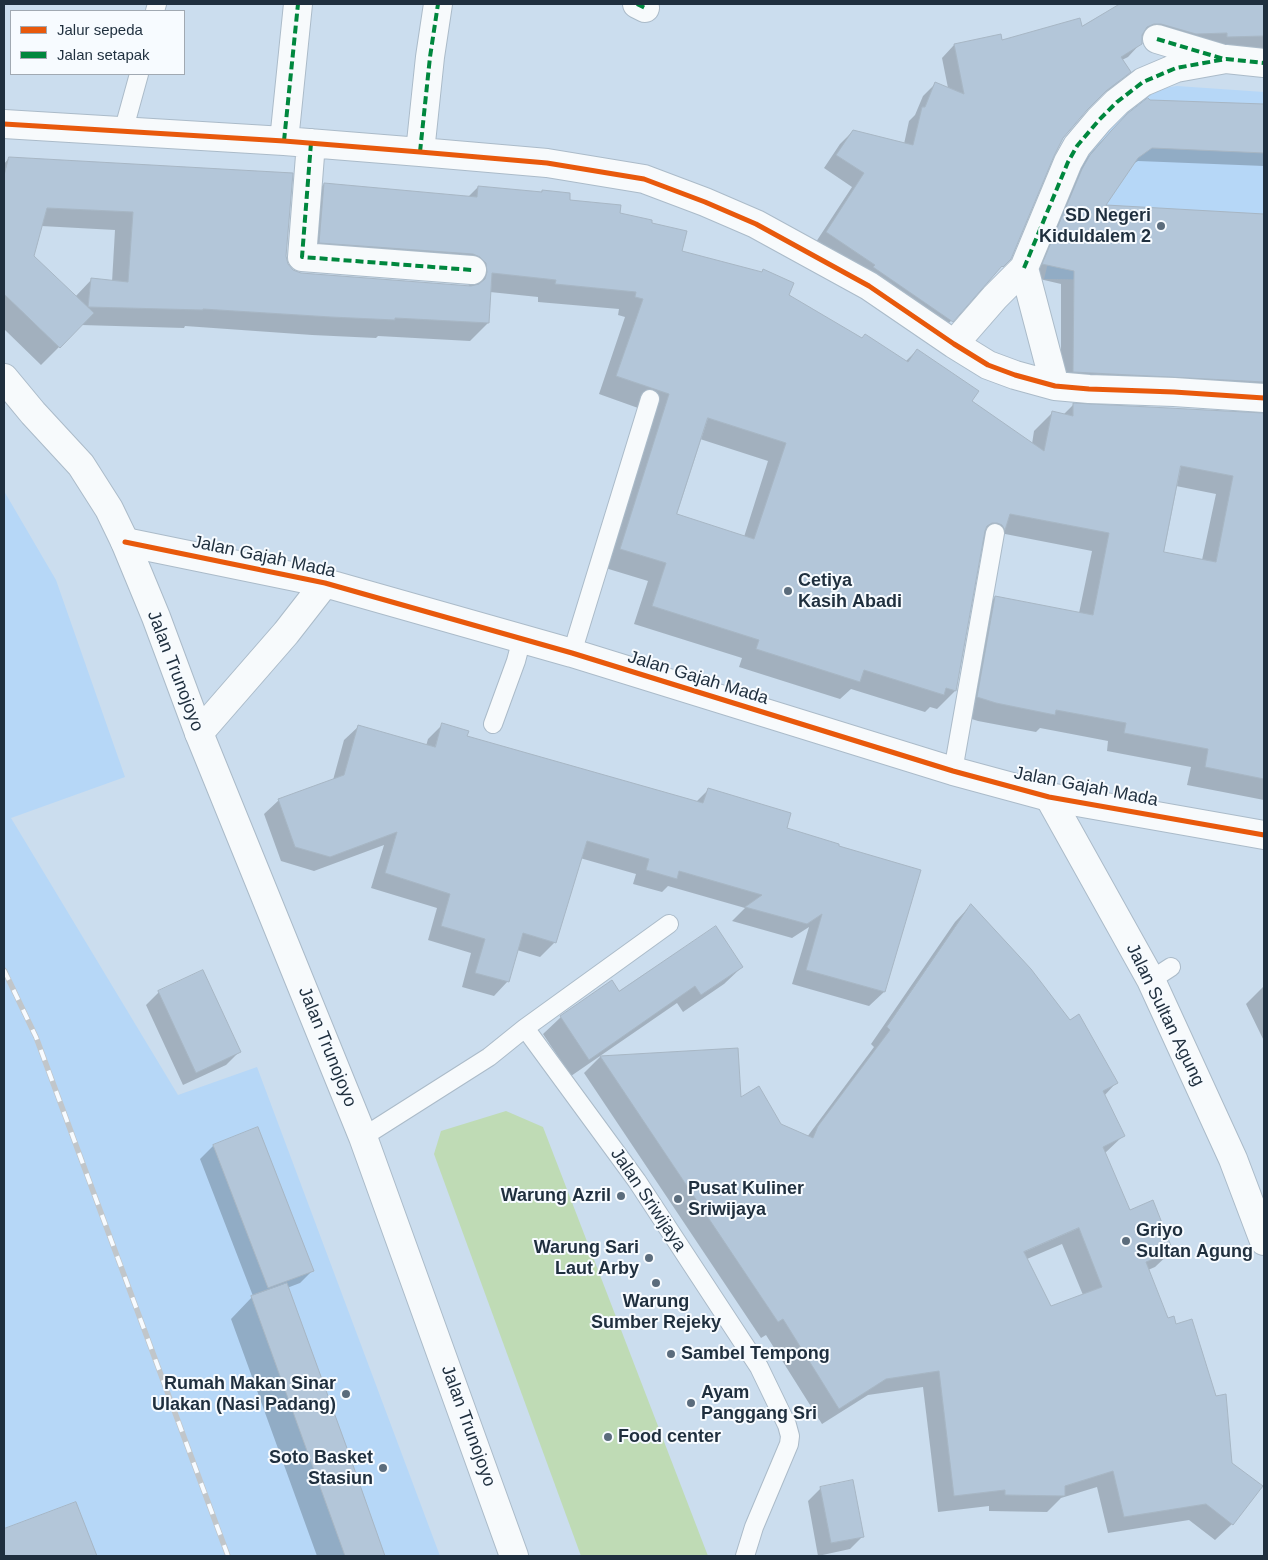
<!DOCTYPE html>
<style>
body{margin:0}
#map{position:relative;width:1268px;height:1560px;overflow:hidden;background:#cbddee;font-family:Arial,sans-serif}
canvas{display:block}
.frame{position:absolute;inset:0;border:5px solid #1f2f3e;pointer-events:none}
.legend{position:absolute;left:10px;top:10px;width:175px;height:65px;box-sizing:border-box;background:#f7fbff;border:1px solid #a1a9b2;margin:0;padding:6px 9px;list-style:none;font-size:15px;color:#1f2f3e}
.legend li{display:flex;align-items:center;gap:10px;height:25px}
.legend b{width:25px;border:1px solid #a1a9b2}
</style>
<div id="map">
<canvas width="1268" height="1560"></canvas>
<div class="frame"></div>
<ul class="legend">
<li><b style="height:6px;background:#e8590c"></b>Jalur sepeda</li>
<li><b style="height:6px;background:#00873e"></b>Jalan setapak</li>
</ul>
</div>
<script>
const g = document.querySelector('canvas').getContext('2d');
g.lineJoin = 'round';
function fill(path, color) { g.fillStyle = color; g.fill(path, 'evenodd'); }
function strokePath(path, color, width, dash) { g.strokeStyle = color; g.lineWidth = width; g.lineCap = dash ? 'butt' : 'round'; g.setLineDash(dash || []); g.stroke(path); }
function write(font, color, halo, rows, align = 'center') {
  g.font = font + ' Arial,sans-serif'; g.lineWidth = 4; g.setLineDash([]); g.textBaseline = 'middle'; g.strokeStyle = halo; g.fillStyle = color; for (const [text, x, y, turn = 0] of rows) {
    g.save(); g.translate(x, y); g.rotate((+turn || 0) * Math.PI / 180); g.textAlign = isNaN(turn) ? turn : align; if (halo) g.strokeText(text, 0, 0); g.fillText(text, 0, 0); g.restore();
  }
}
fill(new Path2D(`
 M 1177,86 L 1264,92 L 1264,282 L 1044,279 L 1070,173 L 1102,131 L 1150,90 Z
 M 4,491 L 56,580 L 125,777 L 11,818 L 178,1095 L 257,1067 L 440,1556 L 4,1556 Z`), '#b6d7f7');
fill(new Path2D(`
 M 506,1111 L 543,1127 L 708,1556 L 581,1556 L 434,1154 L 441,1131 Z`), '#bfdbb5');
fill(new Path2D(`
 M 1122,4 L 1126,12 L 1141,4 L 1264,4 L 1264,53 L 1141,36 L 1141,43 L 1128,57 L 1122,60 L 1129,72 L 1116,84 L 1092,103 L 1062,137 L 1052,155 L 1010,258 L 989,279 L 939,334 L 814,245 L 852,187 L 824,168 L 840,144 L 853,131 L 904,144 L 909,121 L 915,115 L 923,96 L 936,83 L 948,88 L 942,58 L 954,45 L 1001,42 L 1081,28 Z
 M 1146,101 L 1264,105 L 1264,166 L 1138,161 L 1131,165 L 1103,206 L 1264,215 L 1264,392 L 1061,384 L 1061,284 L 1031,277 L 1077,169 L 1098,145 L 1128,115 Z
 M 9,158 L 285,256 L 287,265 L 293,271 L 301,274 L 469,287 L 468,281 L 301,260 L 306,203 L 324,184 L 468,197 L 478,187 L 540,193 L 542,191 L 568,201 L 650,224 L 680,252 L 787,295 L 862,339 L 905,362 L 917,350 L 970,401 L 1032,444 L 1034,431 L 1052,413 L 1063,415 L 1073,405 L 1264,415 L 1264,800 L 1187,785 L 1191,767 L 1107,751 L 1108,741 L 1040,728 L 1036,732 L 978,721 L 959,715 L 977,615 L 995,597 L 1079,613 L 1092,551 L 1000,533 L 987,547 L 981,542 L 955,691 L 937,709 L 930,707 L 925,712 L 851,689 L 840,699 L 739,667 L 742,658 L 634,624 L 648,581 L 602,567 L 652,413 L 599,394 L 625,317 L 618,315 L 619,309 L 538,302 L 538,297 L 490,292 L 488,323 L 470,341 L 378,336 L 376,338 L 312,335 L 185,326 L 184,328 L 81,325 L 41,365 L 4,329 L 4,164 ZM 41,226 L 115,230 L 112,282 L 92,279 L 75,297 L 32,257 ZM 700,439 L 768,461 L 744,537 L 675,515 ZM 1176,486 L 1216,494 L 1202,560 L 1162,553 Z
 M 442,725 L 466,737 L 696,802 L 708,790 L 786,829 L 884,992 L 869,1006 L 792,984 L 809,927 L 792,938 L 732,921 L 745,908 L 668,886 L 662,892 L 633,884 L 636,874 L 580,858 L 555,942 L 540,957 L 517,950 L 508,981 L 494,996 L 462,987 L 471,953 L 428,940 L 437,908 L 371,888 L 384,845 L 314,871 L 281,861 L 264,814 L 279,800 L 333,780 L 344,740 L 359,726 L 426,746 L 428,739 Z
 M 971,905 L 1116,1083 L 1104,1096 L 1123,1136 L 1104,1154 L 1129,1212 L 1172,1251 L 1155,1267 L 1148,1270 L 1167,1319 L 1231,1463 L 1261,1486 L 1232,1524 L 1215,1540 L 1189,1520 L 1108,1533 L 1097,1487 L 1061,1498 L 1047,1512 L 989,1511 L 989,1506 L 938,1512 L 923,1387 L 868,1395 L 822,1424 L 766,1335 L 761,1338 L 584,1073 L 600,1057 L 737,1050 L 740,1099 L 780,1125 L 807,1137 L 874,1047 L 871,1044 L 955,922 ZM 1062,1244 L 1083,1295 L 1051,1307 L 1027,1259 Z
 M 742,967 L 724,984 L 683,1012 L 677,1003 L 571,1076 L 543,1034 L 561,1017 L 618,993 Z
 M 1264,986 L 1264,1041 L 1246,1004 Z
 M 159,992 L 239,1052 L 226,1065 L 183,1085 L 146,1005 Z
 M 213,1146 L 313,1270 L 300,1283 L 287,1288 L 384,1556 L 317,1556 L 231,1319 L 253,1296 L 200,1159 Z
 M 821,1488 L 863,1536 L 850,1549 L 818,1556 L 808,1501 Z
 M 75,1504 L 95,1556 L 4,1556 L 4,1531 Z`), '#0003');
const building = new Path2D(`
 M 1120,4 L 1264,4 L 1264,36 L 1227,37 L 1227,33 L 1196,34 L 1161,24 L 1154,24 L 1147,27 L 1142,35 L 1142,44 L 1121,57 L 1131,72 L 1106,91 L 1087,110 L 1063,138 L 1054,156 L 1011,259 L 1003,267 L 1002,266 L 953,322 L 873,267 L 875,265 L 826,232 L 864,173 L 836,155 L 853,130 L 913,145 L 922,107 L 925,107 L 935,82 L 964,94 L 954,44 L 1001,34 L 1002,40 L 1080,18 L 1082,26 Z
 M 1148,98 L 1150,100 L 1264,104 L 1264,153 L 1152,148 L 1138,158 L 1106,205 L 1264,214 L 1264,382 L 1073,372 L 1074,271 L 1042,264 L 1082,169 L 1090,155 L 1111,131 L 1127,114 Z
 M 9,157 L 293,173 L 286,256 L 288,264 L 293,270 L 301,273 L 471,286 L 479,284 L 485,279 L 487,272 L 486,263 L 480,257 L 473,254 L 319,243 L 324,183 L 477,197 L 478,186 L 542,192 L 542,190 L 570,193 L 570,200 L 621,205 L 620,213 L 652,220 L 652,223 L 687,231 L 682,251 L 762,272 L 763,269 L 794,283 L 789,295 L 862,338 L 865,334 L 908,362 L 917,349 L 979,391 L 972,401 L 1044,451 L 1052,411 L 1073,416 L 1073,403 L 1264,413 L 1264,779 L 1205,767 L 1208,749 L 1124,733 L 1126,723 L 1056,710 L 1055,715 L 996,703 L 977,697 L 995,596 L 1093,615 L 1109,533 L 1010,514 L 1005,530 L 1002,525 L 997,523 L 992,523 L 987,526 L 985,531 L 956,691 L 946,688 L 944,695 L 864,670 L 860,682 L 756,649 L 759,640 L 652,606 L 666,563 L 620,549 L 669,394 L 616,376 L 643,299 L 635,297 L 636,292 L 555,284 L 556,280 L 492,273 L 489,323 L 395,318 L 395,320 L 331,317 L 203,309 L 203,310 L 88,307 L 91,278 L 128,282 L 133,212 L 47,208 L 34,256 L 94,313 L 60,348 L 4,294 L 4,176 ZM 708,418 L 786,443 L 754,539 L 677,514 ZM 1181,466 L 1233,476 L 1216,562 L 1164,552 Z
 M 442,723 L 469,731 L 467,736 L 703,803 L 708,788 L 791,813 L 787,828 L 839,844 L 839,846 L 921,870 L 885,992 L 806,970 L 822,914 L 807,924 L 745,907 L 762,895 L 679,871 L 677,879 L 646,870 L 649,859 L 587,841 L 556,943 L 523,933 L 509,982 L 475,973 L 485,939 L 441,926 L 450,894 L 385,873 L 397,832 L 330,857 L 295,847 L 278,799 L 344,775 L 358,725 L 435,747 Z
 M 971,904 L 1031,969 L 1070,1020 L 1079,1014 L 1118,1083 L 1103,1091 L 1125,1136 L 1103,1147 L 1130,1210 L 1153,1200 L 1173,1251 L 1146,1262 L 1168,1318 L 1174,1316 L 1176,1324 L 1192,1319 L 1216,1396 L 1226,1394 L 1232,1463 L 1263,1486 L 1233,1525 L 1206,1504 L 1124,1517 L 1113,1471 L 1065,1486 L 1065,1496 L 1005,1495 L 1005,1490 L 954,1496 L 939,1371 L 886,1379 L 839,1409 L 783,1319 L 778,1322 L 600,1056 L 738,1048 L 741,1097 L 759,1086 L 781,1124 L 813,1138 L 818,1126 L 890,1030 L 887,1027 ZM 1079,1228 L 1102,1287 L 1051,1306 L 1024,1252 Z
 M 716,926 L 743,967 L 701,995 L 695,986 L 589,1060 L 560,1016 L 612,980 L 619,991 Z
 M 203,970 L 241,1052 L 196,1073 L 158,991 Z
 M 258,1127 L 314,1271 L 268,1288 L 213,1145 Z
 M 287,1283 L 348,1451 L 385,1556 L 345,1556 L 251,1296 Z
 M 853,1480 L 864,1537 L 831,1543 L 820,1487 Z
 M 76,1502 L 97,1556 L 4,1556 L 4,1529 Z`);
fill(building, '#b3c6d9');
strokePath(building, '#a7b6c4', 1);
const service = new Path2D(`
 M 155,11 L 157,4
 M 123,132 L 139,74
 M 572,653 L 650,399
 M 493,724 L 516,661 L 522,638
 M 953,771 L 995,533
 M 1151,980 L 1171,967
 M 525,1028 L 669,924
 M 363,1137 L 489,1057 L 525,1028 L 637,1181 L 759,1367 L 787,1425 L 790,1436 L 789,1444 L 754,1527 L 745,1556`);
const minor = new Path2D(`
 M 637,4 L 645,8
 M 1157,39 L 1220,58
 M 4,124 L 284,141 L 420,152 L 547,163 L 644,179 L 705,202 L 756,224 L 869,286 L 954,344 L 988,365 L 1015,375 L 1055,386 L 1089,389 L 1174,392 L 1264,398
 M 284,141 L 298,4
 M 311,143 L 302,257 L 472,270
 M 420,152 L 430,57 L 438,4
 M 1024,268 L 1055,386
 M 954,344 L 995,297 L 1024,268 L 1068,162 L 1077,146 L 1099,120 L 1117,102 L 1143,82 L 1176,68 L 1226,59 L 1264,63
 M 1049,797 L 1151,980 L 1233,1159 L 1264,1241`);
const tertiary = new Path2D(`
 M 125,542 L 325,583 L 572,653 L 953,771 L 1049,797 L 1264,835
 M 199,733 L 286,633 L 325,583`);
const primary = new Path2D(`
 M 4,378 L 33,413 L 81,465 L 109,509 L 125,542 L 156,617 L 199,733 L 363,1137 L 514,1556`);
strokePath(service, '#abbbc9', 20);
strokePath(minor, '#abbbc9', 30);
strokePath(tertiary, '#abbbc9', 30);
strokePath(primary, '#abbbc9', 30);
strokePath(service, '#f7fafc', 18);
strokePath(minor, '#f7fafc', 28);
strokePath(tertiary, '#f7fafc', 28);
strokePath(primary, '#f7fafc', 28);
const rail = new Path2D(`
 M 4,970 L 36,1037 L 228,1556`);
strokePath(rail, '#c1c6ca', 5.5);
strokePath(rail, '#f7fbff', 4, [11]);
strokePath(new Path2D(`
 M 637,4 L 645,8
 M 1157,39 L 1224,59
 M 284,141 L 298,4
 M 311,143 L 302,257 L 472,270
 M 420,152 L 430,57 L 438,4
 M 1024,268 L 1068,162 L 1077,146 L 1099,120 L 1117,102 L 1143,82 L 1176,68 L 1226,59 L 1264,63`), '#00873e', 4, [8, 4]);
strokePath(new Path2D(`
 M 4,124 L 284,141 L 420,152 L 547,163 L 644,179 L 705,202 L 756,224 L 869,286 L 954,344 L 988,365 L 1015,375 L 1055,386 L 1089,389 L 1174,392 L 1264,398
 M 125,542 L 325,583 L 572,653 L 953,771 L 1049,797 L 1264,835`), '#e8590c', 5);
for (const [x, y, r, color] of [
 [1161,226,5,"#5b6c7c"],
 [788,591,5,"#5b6c7c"],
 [621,1196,5,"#5b6c7c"],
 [678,1199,5,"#5b6c7c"],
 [1126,1241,5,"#5b6c7c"],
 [649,1258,5,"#5b6c7c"],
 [656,1283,5,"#5b6c7c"],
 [671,1354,5,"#5b6c7c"],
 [346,1394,5,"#5b6c7c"],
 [691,1403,5,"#5b6c7c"],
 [608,1437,5,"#5b6c7c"],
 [383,1468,5,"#5b6c7c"]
]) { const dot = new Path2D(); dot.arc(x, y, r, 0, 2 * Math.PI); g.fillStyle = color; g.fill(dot); strokePath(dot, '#f7fbff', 2); }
write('bold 18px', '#1f2f3e', '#f7fbff', [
 ["SD Negeri",1151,216,"right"],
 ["Kiduldalem 2",1151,237,"right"],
 ["Cetiya",798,581],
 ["Kasih Abadi",798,602],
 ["Pusat Kuliner",688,1189],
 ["Sriwijaya",688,1210],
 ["Warung Azril",611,1196,"right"],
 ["Griyo",1136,1231],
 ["Sultan Agung",1136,1252],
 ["Warung Sari",639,1248,"right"],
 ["Laut Arby",639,1269,"right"],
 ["Warung",656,1302,"center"],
 ["Sumber Rejeky",656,1323,"center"],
 ["Sambel Tempong",681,1354],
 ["Rumah Makan Sinar",336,1384,"right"],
 ["Ulakan (Nasi Padang)",336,1405,"right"],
 ["Ayam",701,1393],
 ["Panggang Sri",701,1414],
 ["Food center",618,1437],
 ["Soto Basket",373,1458,"right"],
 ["Stasiun",373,1479,"right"]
], 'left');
write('18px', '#1f2f3e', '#f7fbff', [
 ["Jalan Gajah Mada",264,557,12],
 ["Jalan Trunojoyo",175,671,69],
 ["Jalan Gajah Mada",698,678,17],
 ["Jalan Gajah Mada",1086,787,11],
 ["Jalan Sultan Agung",1165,1015,64],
 ["Jalan Trunojoyo",327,1047,68],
 ["Jalan Sriwijaya",648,1200,56],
 ["Jalan Trunojoyo",468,1426,70]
]);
</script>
